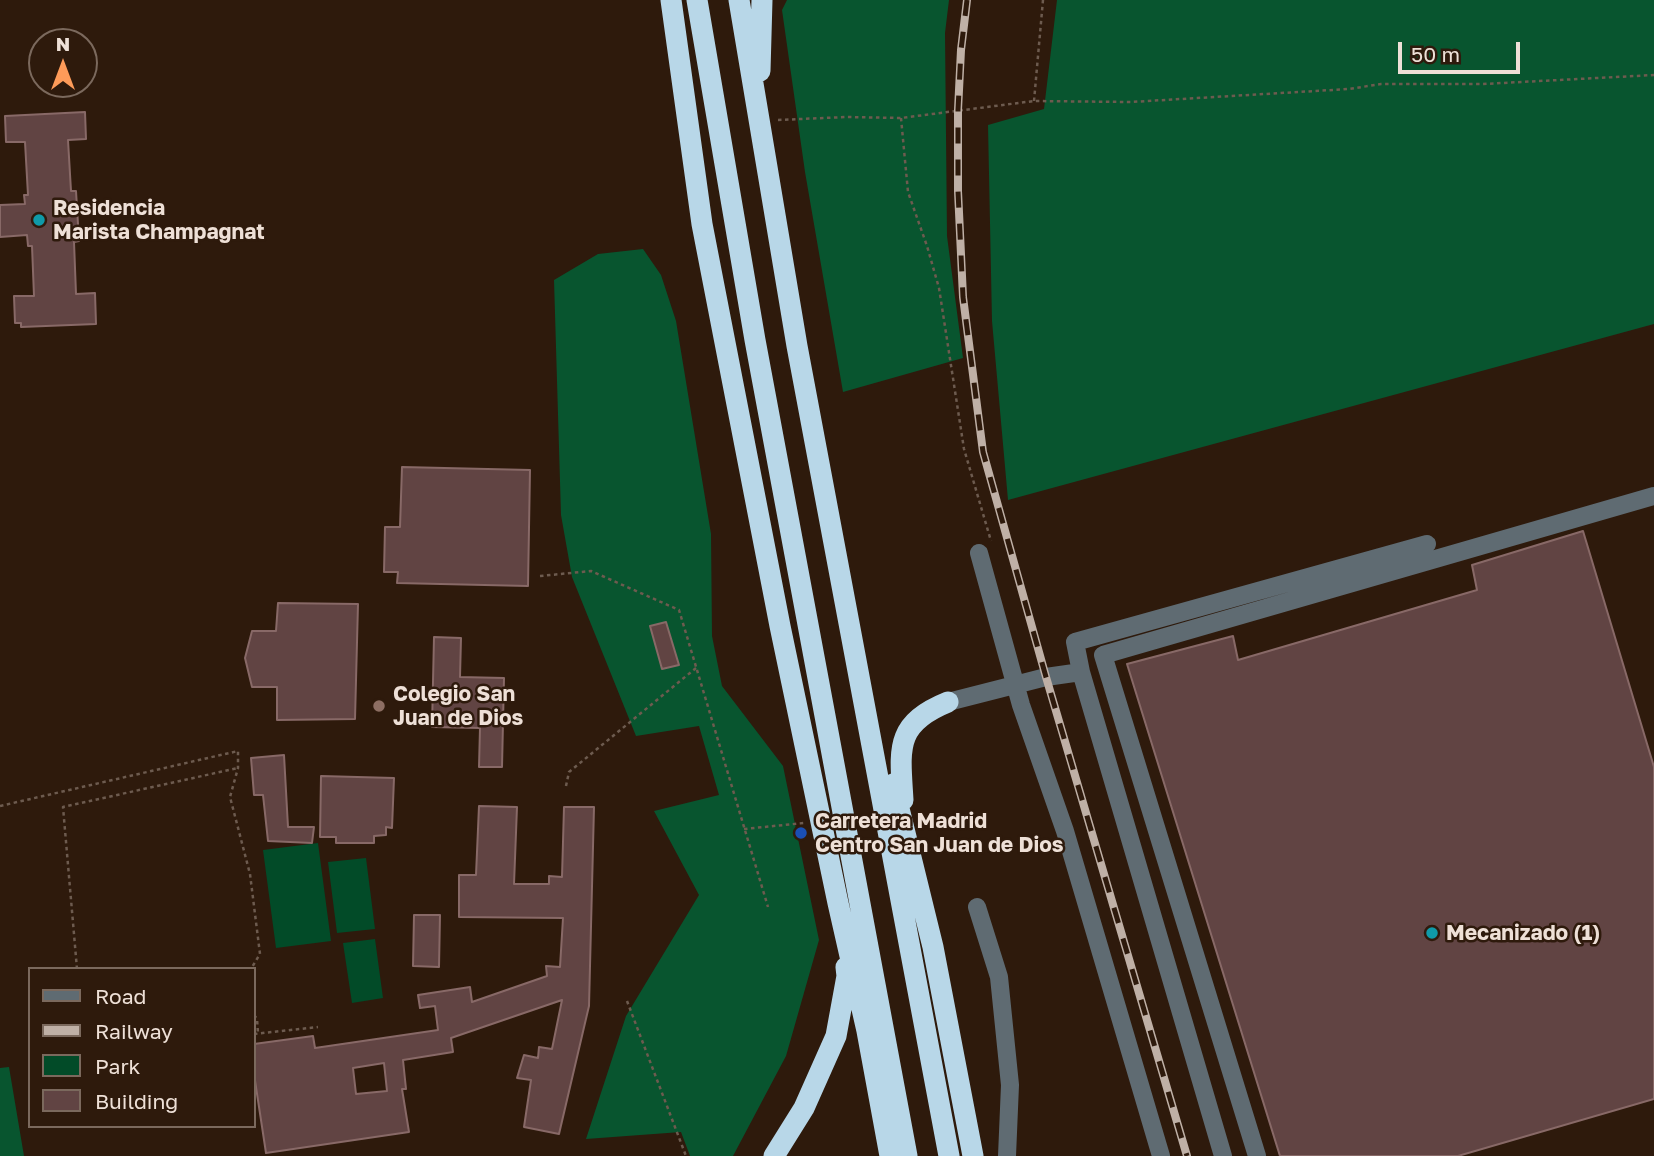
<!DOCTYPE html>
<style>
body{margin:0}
#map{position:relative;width:1654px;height:1156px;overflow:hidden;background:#2e1a0c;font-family:"Golos Text",sans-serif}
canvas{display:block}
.legend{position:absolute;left:28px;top:967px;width:228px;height:161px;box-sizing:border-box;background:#2e1a0c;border:2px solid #7b695d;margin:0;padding:9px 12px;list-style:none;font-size:21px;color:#eee0d7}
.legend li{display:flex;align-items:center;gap:14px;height:35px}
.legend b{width:35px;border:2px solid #7b695d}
.north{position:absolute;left:28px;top:28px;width:70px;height:70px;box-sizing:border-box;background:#2e1a0c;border:2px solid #7b695d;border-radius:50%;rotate:0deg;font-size:19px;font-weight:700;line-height:28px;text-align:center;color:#eee0d7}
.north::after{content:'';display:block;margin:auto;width:24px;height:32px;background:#fe9b59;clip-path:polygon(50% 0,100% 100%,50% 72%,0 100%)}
.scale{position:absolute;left:1398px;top:42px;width:122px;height:32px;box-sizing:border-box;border:4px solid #eee0d7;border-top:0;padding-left:9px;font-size:21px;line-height:24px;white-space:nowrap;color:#eee0d7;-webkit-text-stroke:5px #2e1a0c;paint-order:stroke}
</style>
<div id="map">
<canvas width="1654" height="1156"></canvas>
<ul class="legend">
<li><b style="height:9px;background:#5f6b72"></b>Road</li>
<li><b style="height:9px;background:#bfb0a6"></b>Railway</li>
<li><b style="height:19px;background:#024b28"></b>Park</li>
<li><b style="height:19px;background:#614443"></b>Building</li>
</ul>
<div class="north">N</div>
<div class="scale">50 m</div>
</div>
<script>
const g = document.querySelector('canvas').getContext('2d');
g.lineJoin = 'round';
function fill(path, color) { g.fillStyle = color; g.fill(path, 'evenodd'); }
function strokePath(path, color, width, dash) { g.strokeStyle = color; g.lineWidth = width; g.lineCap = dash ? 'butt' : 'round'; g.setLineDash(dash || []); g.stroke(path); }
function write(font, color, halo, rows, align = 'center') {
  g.font = font + ' "Golos Text",sans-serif'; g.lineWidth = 5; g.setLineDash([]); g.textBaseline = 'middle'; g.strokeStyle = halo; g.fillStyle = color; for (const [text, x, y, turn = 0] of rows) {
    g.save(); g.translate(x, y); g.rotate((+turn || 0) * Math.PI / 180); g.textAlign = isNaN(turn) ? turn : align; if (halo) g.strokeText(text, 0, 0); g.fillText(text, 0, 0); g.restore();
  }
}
fill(new Path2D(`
 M 318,843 L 331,941 L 276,948 L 263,850 Z
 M 366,858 L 375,929 L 337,933 L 328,862 Z
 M 375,939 L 383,998 L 352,1003 L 343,943 Z`), '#024b28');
fill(new Path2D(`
 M 787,0 L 949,0 L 945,33 L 947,236 L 963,358 L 843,392 L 805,172 L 782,10 Z
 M 1057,0 L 1654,0 L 1654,324 L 1008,500 L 992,321 L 988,125 L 1044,109 Z
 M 643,249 L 661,275 L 676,321 L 711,534 L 712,636 L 722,686 L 783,766 L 819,940 L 786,1056 L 733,1156 L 690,1156 L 681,1132 L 586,1139 L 626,1016 L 699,895 L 654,811 L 719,795 L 699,726 L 636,736 L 572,577 L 561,515 L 554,280 L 598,254 Z
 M 9,1067 L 24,1156 L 0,1156 L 0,1068 Z`), '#08552f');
const building = new Path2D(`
 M 85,112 L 86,139 L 68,140 L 71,191 L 76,191 L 79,241 L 74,242 L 76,294 L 95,293 L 96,324 L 21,327 L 21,323 L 15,323 L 14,296 L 34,296 L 32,246 L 28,246 L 27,235 L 0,237 L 0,205 L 25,204 L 24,195 L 28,195 L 25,142 L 6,142 L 5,116 Z
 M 402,467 L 530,470 L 528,586 L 397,583 L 398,572 L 384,572 L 385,527 L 400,527 Z
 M 1583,531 L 1654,767 L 1654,1099 L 1458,1156 L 1280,1156 L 1127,664 L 1233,636 L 1238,660 L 1477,590 L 1472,565 Z
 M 278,603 L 358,604 L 355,719 L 277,720 L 277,687 L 252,687 L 245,658 L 252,631 L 276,631 Z
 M 666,622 L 679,665 L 662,669 L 650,626 Z
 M 434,637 L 461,638 L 460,677 L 504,678 L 502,767 L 479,767 L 480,728 L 432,727 Z
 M 284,755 L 288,827 L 314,827 L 312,843 L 268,841 L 263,795 L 254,795 L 251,758 Z
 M 321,776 L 394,778 L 392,828 L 386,827 L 386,835 L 374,836 L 374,843 L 336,843 L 336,837 L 320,837 Z
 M 479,806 L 517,807 L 514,884 L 549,884 L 549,876 L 562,877 L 564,807 L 594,807 L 589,1006 L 559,1134 L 524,1127 L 531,1080 L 517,1078 L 524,1055 L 538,1058 L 539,1047 L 552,1049 L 562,1000 L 451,1038 L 453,1052 L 403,1060 L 406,1089 L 402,1089 L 409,1132 L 266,1153 L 254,1074 L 254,1044 L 313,1036 L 315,1048 L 438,1030 L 435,1006 L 420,1008 L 418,995 L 470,987 L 472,1002 L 547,976 L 546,966 L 560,967 L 563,918 L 459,917 L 459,875 L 476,875 ZM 384,1063 L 387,1091 L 356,1094 L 353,1068 Z
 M 414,915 L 440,915 L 439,967 L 413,966 Z`);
fill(building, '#614443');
strokePath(building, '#886967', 2);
strokePath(new Path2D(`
 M 1034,101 L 1043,0
 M 901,118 L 908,192 L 927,246 L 939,288 L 964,449 L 991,541
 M 778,120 L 846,117 L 901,118 L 1034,101 L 1131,102 L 1349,89 L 1381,84 L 1483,84 L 1654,75
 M 540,576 L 591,571 L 679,610 L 768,907
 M 566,786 L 569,772 L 696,668
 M 0,806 L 238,751 L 238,768 L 230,797 L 250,874 L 260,954 L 251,969
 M 744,829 L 804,823
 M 77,969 L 63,807 L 238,768
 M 627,1001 L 686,1156
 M 254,1015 L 257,1019 L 258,1033
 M 254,1034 L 318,1027`), '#6d5b4f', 2.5, [3.5, 3.5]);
strokePath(new Path2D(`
 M 979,553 L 1021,705 L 1065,831 L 1161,1156
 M 948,702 L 1046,677 L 1081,672
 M 977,907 L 999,977 L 1010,1085 L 1007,1156
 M 1223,1156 L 1081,672 L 1075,642 L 1427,544
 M 1257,1156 L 1103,655 L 1654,496`), '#5f6b72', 18);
strokePath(new Path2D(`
 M 671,0 L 702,224 L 780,626 L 838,903 L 867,1031 L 890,1156
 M 697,0 L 755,340 L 907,1156
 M 739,0 L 797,346 L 949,1156
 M 760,71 L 762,0
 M 893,784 L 933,947 L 973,1156
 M 903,800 C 900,749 894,724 948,702
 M 774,1156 L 804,1108 L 836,1036 L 847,976 L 846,967`), '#b8d7e8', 21);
const rail = new Path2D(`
 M 967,0 L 961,50 L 958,110 L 958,191 L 963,297 L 983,452 L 1046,677 L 1187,1156`);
strokePath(rail, '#bfb0a6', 8);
strokePath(rail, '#2e1a0c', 5, [16]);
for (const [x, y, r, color] of [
 [39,220,7,"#0f9aa8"],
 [379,706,7,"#8d6e63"],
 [801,833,7,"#1a4fb4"],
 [1432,933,7,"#0f9aa8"]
]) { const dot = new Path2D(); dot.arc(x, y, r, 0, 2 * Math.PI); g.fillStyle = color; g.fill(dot); strokePath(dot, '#2e1a0c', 2.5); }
write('bold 21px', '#eee0d7', '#2e1a0c', [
 ["Residencia",53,208],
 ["Marista Champagnat",53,232],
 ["Colegio San",393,694],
 ["Juan de Dios",393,718],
 ["Carretera Madrid",815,821],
 ["Centro San Juan de Dios",815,845],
 ["Mecanizado (1)",1446,933]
], 'left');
</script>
